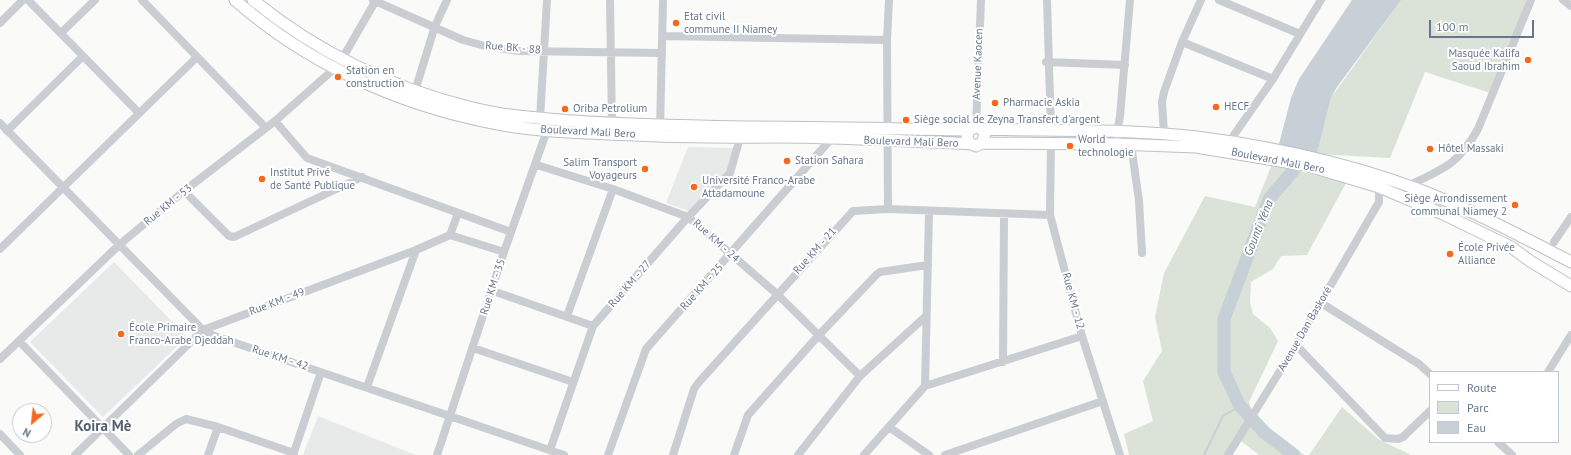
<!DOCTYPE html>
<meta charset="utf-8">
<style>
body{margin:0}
#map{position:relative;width:1571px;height:455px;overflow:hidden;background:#fafaf8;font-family:"PT Sans",sans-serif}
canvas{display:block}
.legend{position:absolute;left:1429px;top:371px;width:130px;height:72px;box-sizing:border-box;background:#fff;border:1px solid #c2c8d1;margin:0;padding:5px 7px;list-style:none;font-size:12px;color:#66768c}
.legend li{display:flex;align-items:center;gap:8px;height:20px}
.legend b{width:20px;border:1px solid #c2c8d1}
.north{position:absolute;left:12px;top:403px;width:40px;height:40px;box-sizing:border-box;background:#fff;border:1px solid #c2c8d1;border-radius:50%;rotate:208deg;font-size:11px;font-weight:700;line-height:16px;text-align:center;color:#66768c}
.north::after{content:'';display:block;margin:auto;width:14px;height:18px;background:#f5691c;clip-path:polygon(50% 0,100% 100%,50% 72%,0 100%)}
.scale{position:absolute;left:1429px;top:20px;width:105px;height:18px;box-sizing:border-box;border:2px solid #66768c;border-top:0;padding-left:5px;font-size:12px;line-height:14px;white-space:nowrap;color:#66768c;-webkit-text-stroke:3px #fff;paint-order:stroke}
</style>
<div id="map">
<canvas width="1571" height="455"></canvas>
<ul class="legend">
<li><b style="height:5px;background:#fff"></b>Route</li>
<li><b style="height:11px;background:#dbe3d8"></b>Parc</li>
<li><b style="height:11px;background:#c6d0d6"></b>Eau</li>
</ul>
<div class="north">N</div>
<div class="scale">100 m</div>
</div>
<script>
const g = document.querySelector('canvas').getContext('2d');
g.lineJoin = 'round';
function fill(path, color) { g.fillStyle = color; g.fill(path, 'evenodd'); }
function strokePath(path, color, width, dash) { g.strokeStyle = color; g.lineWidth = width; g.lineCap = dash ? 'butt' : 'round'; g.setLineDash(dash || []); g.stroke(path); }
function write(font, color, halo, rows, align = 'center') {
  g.font = font + ' "PT Sans",sans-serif'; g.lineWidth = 4; g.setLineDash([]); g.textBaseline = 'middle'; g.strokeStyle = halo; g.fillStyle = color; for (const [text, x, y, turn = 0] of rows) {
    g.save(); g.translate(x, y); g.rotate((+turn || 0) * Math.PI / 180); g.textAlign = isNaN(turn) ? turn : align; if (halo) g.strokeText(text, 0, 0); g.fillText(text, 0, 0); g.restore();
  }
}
fill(new Path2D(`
 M 688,147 L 736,148 L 730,171 L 691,212 L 666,203 Z
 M 114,262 L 187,337 L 103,417 L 30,342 Z
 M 318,416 L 408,452 L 417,455 L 303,455 Z`), '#e8e9e9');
fill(new Path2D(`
 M 1394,0 L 1528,0 L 1490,93 L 1425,72 L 1390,158 L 1317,154 L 1331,98 L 1395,8 Z
 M 1272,164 L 1346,183 L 1307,255 L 1281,256 L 1273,269 L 1251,282 L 1250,302 L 1253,314 L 1270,328 L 1278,341 L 1249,402 L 1253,415 L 1304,455 L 1259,455 L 1241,441 L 1232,455 L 1129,455 L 1124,434 L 1153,421 L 1143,381 L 1162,351 L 1155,317 L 1164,273 L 1205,196 L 1255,207 Z
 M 1342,407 L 1378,439 L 1411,455 L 1309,455 Z`), '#dbe3d8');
fill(new Path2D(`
 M 1352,0 L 1401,0 L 1337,87 L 1331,98 L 1317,154 L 1279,144 L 1291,98 L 1299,79 Z`), '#c6d0d6');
strokePath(new Path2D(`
 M 1204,455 L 1223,416 L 1240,406`), '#c6d0d6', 2);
strokePath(new Path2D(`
 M 1294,455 L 1265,433 L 1240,406 L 1224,372 L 1224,319 L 1269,199 L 1294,170 L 1297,152`), '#c6d0d6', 13);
const major = new Path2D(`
 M 235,0 C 308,64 399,105 493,123 C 531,131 570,132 609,134 C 664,137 719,138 775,137 C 840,137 906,141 972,144
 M 253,0 C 315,51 391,88 469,107 C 503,116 538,118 573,121 C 630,125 687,126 745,127 C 820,127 895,129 969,130 L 976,127 L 982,129 L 985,134 L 982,143 L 976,146 L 969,143 L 967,136 L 969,130
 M 982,129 C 1053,131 1126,129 1197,137 C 1283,148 1370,168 1450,202 C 1491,220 1531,241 1571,262
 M 982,143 L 1117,144 L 1196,147 L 1305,165 L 1379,187 L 1443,214 L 1511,247 L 1530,261 L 1571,286`);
strokePath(major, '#bdc0c5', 13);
strokePath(new Path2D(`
 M 28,0 L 138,112
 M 142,0 L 266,128
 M 373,0 L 463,40 L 485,46 L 519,51 L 662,53
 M 610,0 L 612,124
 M 1047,0 L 1051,131
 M 1219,0 L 1300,34
 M 1563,0 L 1571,6
 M 0,23 L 23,0
 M 61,33 L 95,0
 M 663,36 L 887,40
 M 1182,42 L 1273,79
 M 1046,62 L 1125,65
 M 415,91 L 435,26 L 447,0
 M 540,119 L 547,0
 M 275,121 L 307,158 L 511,232
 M 0,123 L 203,330 L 212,335 L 564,455
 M 976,127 L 981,0
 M 660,129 L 663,0
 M 7,131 L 83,56
 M 1164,134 L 1162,102 L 1164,92 L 1182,42 L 1201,0
 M 1229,142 L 1273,79 L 1321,0
 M 1051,143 L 1050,215 L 1082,336 L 1120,455
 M 1117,144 L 1117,132 L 1120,116 L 1130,0
 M 1131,144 L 1139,201 L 1142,253
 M 537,165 L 613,189 L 688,217 L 777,294 L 860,376
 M 1407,186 C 1443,169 1458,165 1478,129 L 1531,0
 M 184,191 L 229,236 L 234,237 L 362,177
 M 888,209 L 887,40 L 889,0
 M 450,235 L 504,252
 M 1554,242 L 1571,217
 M 0,249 L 197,57
 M 493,291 L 593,326
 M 1321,303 L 1419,364 L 1430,374
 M 567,316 L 613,189
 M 19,341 L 129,455
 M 1296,345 L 1385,438 L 1398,439 L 1403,437 L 1430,411
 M 473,348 L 573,382
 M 0,359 L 119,245 L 184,191 L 275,121 L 334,69 L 342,59 L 376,0
 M 1003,362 L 1004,214
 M 1548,372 L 1571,335
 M 925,386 L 929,212
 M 367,387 L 416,250
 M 889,427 L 929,455
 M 0,434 L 20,455
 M 1498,442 L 1512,455
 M 550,450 L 593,326 L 688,217 L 730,173 L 740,138
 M 75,455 L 203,330 L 416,250 L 450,235 L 458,213
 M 138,455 L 176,424 L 186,419 L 218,427 L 294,453
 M 208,455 L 218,427
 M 293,455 L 321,372
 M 437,455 L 504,252 L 551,119
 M 608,455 L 646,349 L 831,139
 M 673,455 L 694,389 L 699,382 L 853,211 L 888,209 L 1050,215
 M 734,455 L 748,415 L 818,336 L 877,274 L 880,272 L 928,265
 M 798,455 L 860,376 L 925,317
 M 864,455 L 925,386 L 1082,336
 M 945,455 L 1103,401
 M 1228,455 L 1296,345 L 1379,202 L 1379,187`), '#cacdd2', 8);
strokePath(major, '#fff', 11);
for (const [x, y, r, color] of [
 [676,23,4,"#f5691c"],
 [1528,60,4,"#f5691c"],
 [338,77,4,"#f5691c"],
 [995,103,4,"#f5691c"],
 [1216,107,4,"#f5691c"],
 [565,109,4,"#f5691c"],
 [906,120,4,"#f5691c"],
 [1070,146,4,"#f5691c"],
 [1430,149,4,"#f5691c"],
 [787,161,4,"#f5691c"],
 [645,169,4,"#f5691c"],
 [262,179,4,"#f5691c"],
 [694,187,4,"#f5691c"],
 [1515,205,4,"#f5691c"],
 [1450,254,4,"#f5691c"],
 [121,334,4,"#f5691c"]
]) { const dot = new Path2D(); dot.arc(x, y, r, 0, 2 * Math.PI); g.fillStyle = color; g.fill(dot); strokePath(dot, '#fff', 1.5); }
write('11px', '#66768c', '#fff', [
 ["Etat civil",684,17],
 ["commune II Niamey",684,30],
 ["Masquée Kalifa",1520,54,"right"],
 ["Saoud Ibrahim",1520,67,"right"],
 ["Station en",346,71],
 ["construction",346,84],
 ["Pharmacie Askia",1003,103],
 ["HECF",1224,107],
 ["Oriba Petrolium",573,109],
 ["Siège social de Zeyna Transfert d'argent",914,120],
 ["World",1078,140],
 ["technologie",1078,153],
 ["Hôtel Massaki",1438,149],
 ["Station Sahara",795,161],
 ["Salim Transport",637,163,"right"],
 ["Voyageurs",637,176,"right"],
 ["Institut Privé",270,173],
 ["de Santé Publique",270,186],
 ["Université Franco-Arabe",702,181],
 ["Attadamoune",702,194],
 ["Siège Arrondissement",1507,199,"right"],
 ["communal Niamey 2",1507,212,"right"],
 ["École Privée",1458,248],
 ["Alliance",1458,261],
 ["École Primaire",129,328],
 ["Franco-Arabe Djeddah",129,341]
], 'left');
write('11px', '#66768c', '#fff', [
 ["Rue BK - 88",513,48,5],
 ["Avenue Kaocen",978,64,-88],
 ["Boulevard Mali Bero",588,132,3],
 ["Boulevard Mali Bero",911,142,2],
 ["Boulevard Mali Bero",1278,161,11],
 ["Rue KM - 53",168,205,-39],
 ["Rue KM - 24",716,241,42],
 ["Rue KM - 21",815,251,-48],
 ["Rue KM - 27",630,284,-49],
 ["Rue KM - 35",493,287,-72],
 ["Rue KM - 25",702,287,-48],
 ["Rue KM - 12",1073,301,75],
 ["Rue KM - 49",277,302,-21],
 ["Avenue Dan Baskoré",1305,329,-60],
 ["Rue KM - 42",280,358,18]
]);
write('italic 12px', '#627887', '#fff', [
 ["Gounti Yéna",1259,228,-68]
]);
write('bold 15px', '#556170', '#fff', [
 ["Koira Mè",103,427]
]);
</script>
